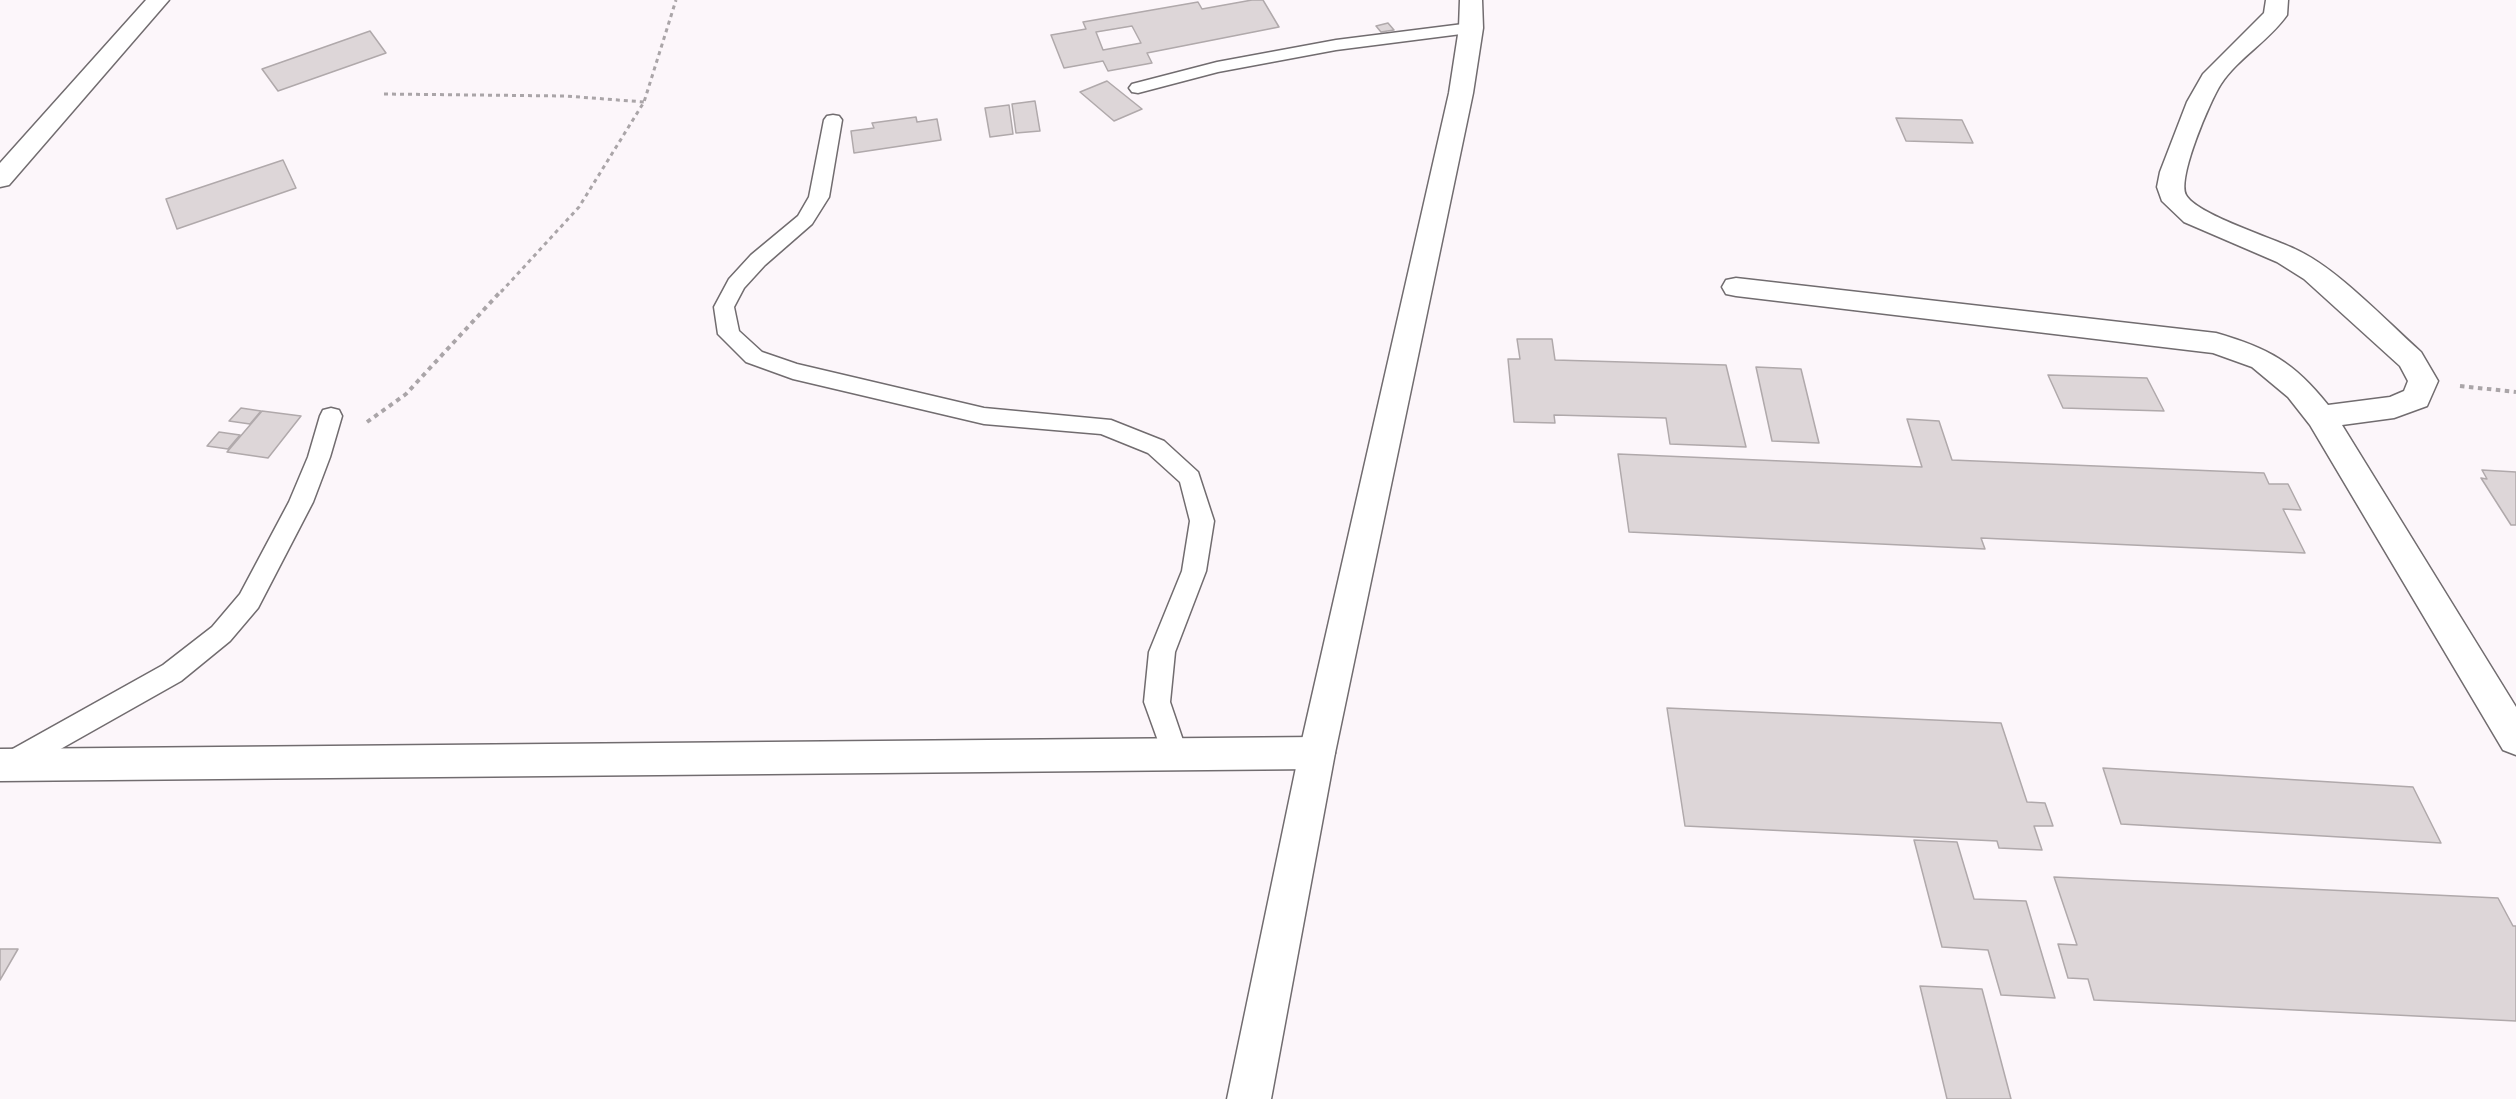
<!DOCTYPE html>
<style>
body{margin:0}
canvas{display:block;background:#fcf6fa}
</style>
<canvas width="2516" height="1099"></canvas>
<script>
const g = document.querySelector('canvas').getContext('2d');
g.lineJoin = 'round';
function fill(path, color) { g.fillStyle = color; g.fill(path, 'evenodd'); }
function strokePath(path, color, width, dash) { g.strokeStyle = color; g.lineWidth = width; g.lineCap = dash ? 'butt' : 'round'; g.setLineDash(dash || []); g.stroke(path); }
const building = new Path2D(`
 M 1252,0 L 1263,0 L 1279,27 L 1147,53 L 1152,63 L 1108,71 L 1103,61 L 1064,68 L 1051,35 L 1086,29 L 1083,22 L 1198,2 L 1202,9 ZM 1132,26 L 1141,43 L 1103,50 L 1096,32 Z
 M 1388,23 L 1394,30 L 1381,32 L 1376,26 Z
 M 370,31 L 386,53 L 278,91 L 262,69 Z
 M 1107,81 L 1142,109 L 1114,121 L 1080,92 Z
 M 1035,101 L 1040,131 L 1016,133 L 1012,104 Z
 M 1009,105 L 1013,134 L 990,137 L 985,108 Z
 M 916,117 L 917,122 L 937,119 L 941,140 L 854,153 L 851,131 L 874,128 L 872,123 Z
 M 1896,118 L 1962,120 L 1973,143 L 1906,141 Z
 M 283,160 L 296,188 L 177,229 L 166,199 Z
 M 1517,339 L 1552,339 L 1555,360 L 1726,365 L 1746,447 L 1670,444 L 1666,418 L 1554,415 L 1555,423 L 1514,422 L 1508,359 L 1520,359 Z
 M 1756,367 L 1801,369 L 1819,443 L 1772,441 Z
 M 2048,375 L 2147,378 L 2164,411 L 2063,408 Z
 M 241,408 L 261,411 L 250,424 L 229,421 Z
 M 262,411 L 301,416 L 268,458 L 227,452 Z
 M 1907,419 L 1939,421 L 1952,460 L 2264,473 L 2269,484 L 2288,484 L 2301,510 L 2283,509 L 2305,553 L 1981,538 L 1985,549 L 1629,532 L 1618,454 L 1922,467 Z
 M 219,432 L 240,435 L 228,449 L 207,446 Z
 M 2482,470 L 2516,472 L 2516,525 L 2511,525 L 2481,478 L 2487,479 Z
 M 1667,708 L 2001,723 L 2027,802 L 2045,803 L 2053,826 L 2034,826 L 2042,850 L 1999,848 L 1997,841 L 1685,826 Z
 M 2103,768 L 2413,787 L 2441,843 L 2121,824 Z
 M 1914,840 L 1957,842 L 1974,899 L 2026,901 L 2055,998 L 2001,995 L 1988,950 L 1942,947 Z
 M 2054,877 L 2498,898 L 2513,926 L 2516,926 L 2516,1021 L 2094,1000 L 2088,979 L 2068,978 L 2058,944 L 2077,945 Z
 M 0,949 L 18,949 L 0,980 Z
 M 1920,986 L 1982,989 L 2011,1099 L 1947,1099 Z`);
fill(building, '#ddd6d8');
strokePath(building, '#b0a9ab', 1.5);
const service = new Path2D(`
 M 1471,23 L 1477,24 L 1479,28 L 1477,32 L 1336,50 L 1218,72 L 1138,93 L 1132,92 L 1129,88 L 1132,84 L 1217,62 L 1336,40 Z
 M 833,115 L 839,116 L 842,120 L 829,197 L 812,224 L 765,265 L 744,288 L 734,307 L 739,331 L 762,352 L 797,364 L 984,408 L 1111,420 L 1164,441 L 1198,472 L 1214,521 L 1206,571 L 1175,652 L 1170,702 L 1188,755 L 1184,763 L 1175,767 L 1166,763 L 1144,702 L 1149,652 L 1182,571 L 1190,521 L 1180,482 L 1148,453 L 1101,434 L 984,424 L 793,379 L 746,362 L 718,334 L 714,307 L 729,279 L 751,255 L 798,216 L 809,197 L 824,120 L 827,116 Z
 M 331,408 L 339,410 L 342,416 L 330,457 L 313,502 L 258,608 L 230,641 L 181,681 L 18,773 L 8,777 L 0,774 L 0,756 L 163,665 L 212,627 L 240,594 L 289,502 L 308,457 L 320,416 L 323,410 Z`);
const minor = new Path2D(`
 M 146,0 L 169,0 L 9,185 L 0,187 L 0,163 Z
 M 2266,0 L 2288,0 L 2287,15 C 2269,41 2238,58 2221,84 C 2210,101 2177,178 2186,195 C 2196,214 2272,238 2295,249 C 2337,268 2385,320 2421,352 L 2438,381 L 2427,406 L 2394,418 L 2342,425 L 2516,707 L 2516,755 L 2503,750 L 2310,425 L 2288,397 L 2252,367 L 2213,353 L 1736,296 L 1726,294 L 1722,287 L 1726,280 L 1736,278 L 2216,333 C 2268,348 2294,362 2328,405 L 2390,397 L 2404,391 L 2408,381 L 2400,366 L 2304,279 L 2277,262 L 2184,222 L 2162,201 L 2157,187 L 2160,172 L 2187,102 L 2203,74 L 2264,13 Z
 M 1317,737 L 1330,742 L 1335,753 L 1330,764 L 1317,769 L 0,781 L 0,749 Z`);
const tertiary = new Path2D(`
 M 1460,0 L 1482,0 L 1483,28 L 1473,93 L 1335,753 L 1271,1099 L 1227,1099 L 1299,753 L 1449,93 L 1459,28 Z`);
strokePath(service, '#716c6f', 3);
strokePath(minor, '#716c6f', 3);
strokePath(tertiary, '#716c6f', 3);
strokePath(new Path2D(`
 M 384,94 L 566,96 L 644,102
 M 501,292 L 579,207 L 644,102 L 676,0`), '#aaa5a8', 3, [4, 4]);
strokePath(new Path2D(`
 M 2460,386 L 2516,392
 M 367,422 L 406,394 L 502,290`), '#aaa5a8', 4, [4.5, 4.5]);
fill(service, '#fff');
fill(minor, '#fff');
fill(tertiary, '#fff');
</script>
